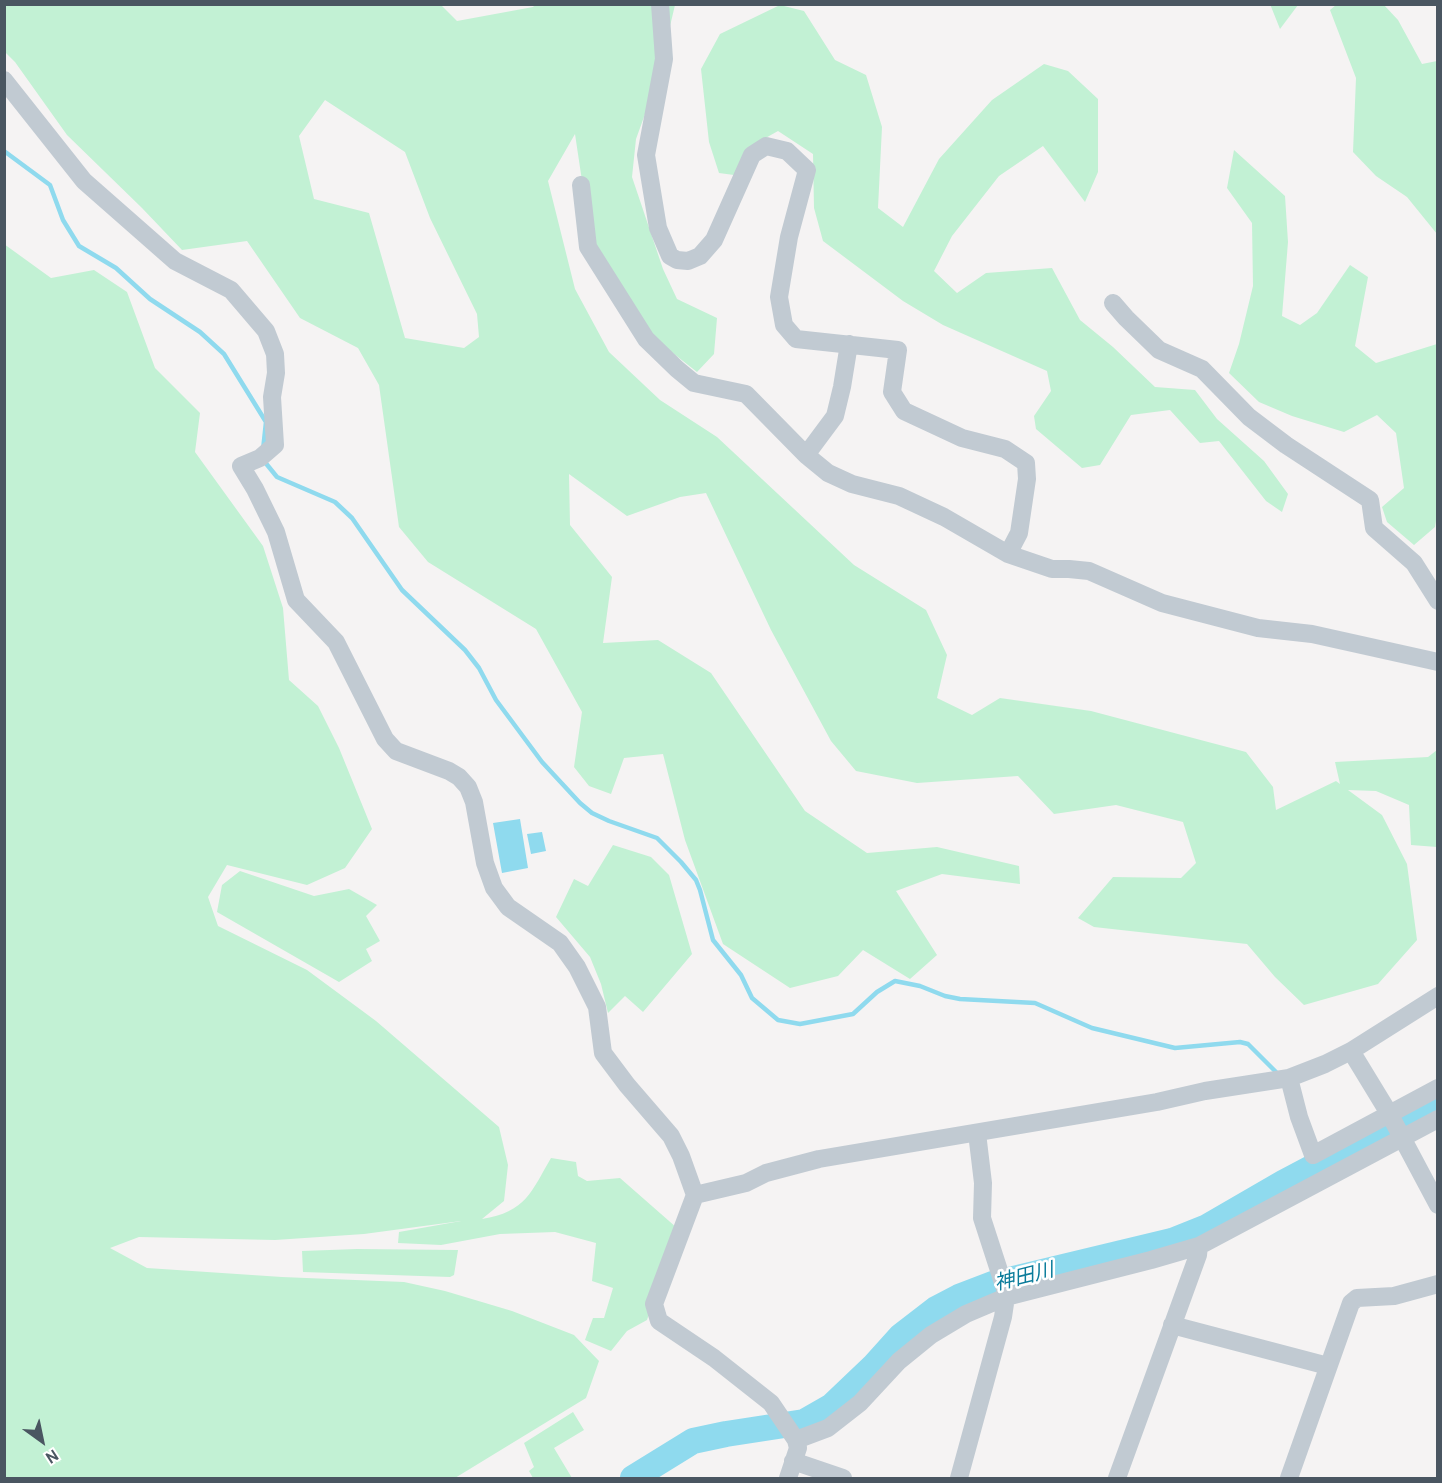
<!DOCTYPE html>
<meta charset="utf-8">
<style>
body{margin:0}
#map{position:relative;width:1442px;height:1483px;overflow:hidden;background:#f5f3f3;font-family:Cabin,sans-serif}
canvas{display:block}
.frame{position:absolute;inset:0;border:6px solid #4a5661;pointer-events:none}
.north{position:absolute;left:12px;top:1411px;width:60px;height:60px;-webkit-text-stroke:4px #fff;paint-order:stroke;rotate:147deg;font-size:16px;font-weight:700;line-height:24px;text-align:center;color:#4a5661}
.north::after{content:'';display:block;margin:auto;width:21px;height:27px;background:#4a5661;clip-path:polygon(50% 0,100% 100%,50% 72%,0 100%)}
</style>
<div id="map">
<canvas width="1442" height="1483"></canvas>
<div class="frame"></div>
<div class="north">N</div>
</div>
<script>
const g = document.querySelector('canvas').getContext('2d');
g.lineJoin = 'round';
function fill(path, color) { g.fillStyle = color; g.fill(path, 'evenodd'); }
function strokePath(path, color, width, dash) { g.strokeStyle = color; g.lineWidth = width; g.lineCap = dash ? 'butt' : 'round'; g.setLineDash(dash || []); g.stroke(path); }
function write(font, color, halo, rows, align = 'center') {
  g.font = font + ' Cabin,"Noto Sans JP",sans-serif'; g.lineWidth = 5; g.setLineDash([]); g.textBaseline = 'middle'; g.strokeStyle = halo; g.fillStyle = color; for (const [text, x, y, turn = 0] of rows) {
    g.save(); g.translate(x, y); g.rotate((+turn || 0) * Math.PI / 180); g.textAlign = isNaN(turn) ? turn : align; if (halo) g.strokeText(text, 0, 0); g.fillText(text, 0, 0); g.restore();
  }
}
fill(new Path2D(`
 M 440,4 L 457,21 L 533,7 L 535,5 L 675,5 L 657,81 L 636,139 L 632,177 L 663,269 L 677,299 L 717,318 L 714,354 L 697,372 L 655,339 L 591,241 L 575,134 L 548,181 L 575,289 L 609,352 L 660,400 L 717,437 L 854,565 L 926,610 L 947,655 L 937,698 L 972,715 L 1000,698 L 1091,711 L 1246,752 L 1273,787 L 1276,810 L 1336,781 L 1340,784 L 1335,762 L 1428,757 L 1437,750 L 1437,847 L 1411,845 L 1409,805 L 1376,791 L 1348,790 L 1382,815 L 1407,864 L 1417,940 L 1378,984 L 1304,1005 L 1275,977 L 1247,944 L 1094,927 L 1078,918 L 1113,877 L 1181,878 L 1196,863 L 1183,822 L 1116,805 L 1054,814 L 1018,776 L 917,783 L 856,771 L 831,741 L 771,630 L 706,493 L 680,497 L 627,516 L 569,474 L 570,525 L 612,577 L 603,643 L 658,640 L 711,673 L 805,811 L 867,853 L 937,847 L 1019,866 L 1020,884 L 942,874 L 896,891 L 937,955 L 910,979 L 863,950 L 838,976 L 790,988 L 723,944 L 685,840 L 663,754 L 624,758 L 611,794 L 589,786 L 574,767 L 582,712 L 536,629 L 428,562 L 399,527 L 379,385 L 358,348 L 300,318 L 247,241 L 182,250 L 142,208 L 67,135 L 15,62 L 5,52 L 5,5 ZM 325,100 L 405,152 L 430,218 L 477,314 L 479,337 L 464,348 L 405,338 L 369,213 L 314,199 L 299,136 Z
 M 1270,4 L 1298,4 L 1298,5 L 1280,29 Z
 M 780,5 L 804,11 L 835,60 L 866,75 L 882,127 L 878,208 L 903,227 L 939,159 L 992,100 L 1044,64 L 1068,71 L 1098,99 L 1098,172 L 1085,202 L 1043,146 L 999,176 L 952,236 L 934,271 L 957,293 L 986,273 L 1052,268 L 1080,320 L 1113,347 L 1155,387 L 1195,390 L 1217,419 L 1264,461 L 1288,494 L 1282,512 L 1266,501 L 1219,441 L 1200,443 L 1170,410 L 1131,415 L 1100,465 L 1082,468 L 1036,429 L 1034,416 L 1051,391 L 1047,371 L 943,325 L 903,301 L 823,241 L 814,208 L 813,154 L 778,131 L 746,149 L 734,175 L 719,173 L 709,142 L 701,69 L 720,34 Z
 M 1336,5 L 1384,5 L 1398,20 L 1422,64 L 1437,61 L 1437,234 L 1407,197 L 1376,176 L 1353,152 L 1356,78 L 1330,10 Z
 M 1234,150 L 1285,196 L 1288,242 L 1282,316 L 1300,325 L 1317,313 L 1350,265 L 1368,277 L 1355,346 L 1376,363 L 1437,344 L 1437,515 L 1435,527 L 1414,545 L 1387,522 L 1382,507 L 1404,488 L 1396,433 L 1377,415 L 1344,432 L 1292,416 L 1259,402 L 1229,373 L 1239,344 L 1253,286 L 1252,223 L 1227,188 Z
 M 4,244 L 51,278 L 94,270 L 127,292 L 155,368 L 200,413 L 195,452 L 263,546 L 283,608 L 289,680 L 318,706 L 339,748 L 372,829 L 345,868 L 307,885 L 227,865 L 208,897 L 218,926 L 307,970 L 376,1021 L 499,1127 L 508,1165 L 504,1201 L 482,1219 C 526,1212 531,1192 551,1158 L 576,1162 L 578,1176 L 587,1181 L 620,1178 L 677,1228 L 647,1320 L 627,1331 L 611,1351 L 585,1340 L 593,1318 L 604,1318 L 613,1288 L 592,1281 L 596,1243 L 555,1232 L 500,1234 L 441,1245 L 398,1243 L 399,1232 L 461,1221 L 364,1234 L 275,1240 L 139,1237 L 110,1248 L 147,1268 L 282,1277 L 404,1282 L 445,1291 L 512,1311 L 574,1335 L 599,1361 L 586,1398 L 455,1478 L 5,1478 Z
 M 613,845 L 651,857 L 669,875 L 692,954 L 643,1012 L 625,996 L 608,1013 L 601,984 L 590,957 L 556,917 L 574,879 L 588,886 Z
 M 240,871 L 314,896 L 349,889 L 377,905 L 366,916 L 380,941 L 366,949 L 372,961 L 339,982 L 217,912 L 222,885 Z
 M 357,1249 L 458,1250 L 454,1275 L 450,1277 L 303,1272 L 302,1251 Z
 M 573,1412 L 584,1430 L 554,1448 L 572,1478 L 533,1478 L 529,1471 L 534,1467 L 524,1443 Z`), '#c2f1d4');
fill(new Path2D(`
 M 520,819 L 528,868 L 502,873 L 493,823 Z
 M 542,832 L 546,851 L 531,854 L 527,834 Z`), '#8fdaee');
strokePath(new Path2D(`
 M 4,151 L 50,185 L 63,220 L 79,246 L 116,268 L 150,299 L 200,332 L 224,354 L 266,422 L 263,450
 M 264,461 L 277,477 L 335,502 L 352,518 L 402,590 L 465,650 L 479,668 L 496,700 L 542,762 L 580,803 L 592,813 L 609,821 L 657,838 L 681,862 L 696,880 L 700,890 L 713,940 L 741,975 L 752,998 L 778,1020 L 800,1024 L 853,1014 L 877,992 L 895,981 L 920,986 L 945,996 L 960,999 L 1035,1003 L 1092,1028 L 1175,1048 L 1240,1042 L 1248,1044 L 1276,1072`), '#8fdaee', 4.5);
strokePath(new Path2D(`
 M 633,1478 L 693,1441 L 726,1434 L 804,1422 L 832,1406 L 874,1366 L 901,1336 L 936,1309 L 959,1297 L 993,1284 L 1172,1241 L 1207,1227 L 1283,1183 L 1438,1101`), '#8fdaee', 26);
strokePath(new Path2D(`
 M 660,4 L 664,59 L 646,155 L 658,228 L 670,256 L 677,260 L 688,261 L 700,256 L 714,240 L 752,155 L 766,146 L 787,151 L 807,170 L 789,237 L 779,297 L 784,325 L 796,339 L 898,350 L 892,392 L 904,411 L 962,438 L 1005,449 L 1026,463 L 1027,479 L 1019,533 L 1008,554
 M 4,80 L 84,181 L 175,261 L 231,290 L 266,331 L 275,354 L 276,373 L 272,397 L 275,445 L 260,458 L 241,466 L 255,489 L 276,532 L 296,600 L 336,642 L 385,739 L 396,751 L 449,771 L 459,777 L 468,787 L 474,802 L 485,863 L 494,888 L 508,907 L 560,943 L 577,967 L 597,1007 L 603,1053 L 627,1085 L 671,1136 L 681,1156 L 695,1195 L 654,1304 L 659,1321 L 714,1358 L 771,1403 L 796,1440 L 798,1448 L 788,1478
 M 581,185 L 588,247 L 646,339 L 677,369 L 694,383 L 746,394 L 806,455 L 828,473 L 852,484 L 899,496 L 944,517 L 1008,554 L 1052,569 L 1069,569 L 1089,571 L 1162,603 L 1258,628 L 1312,634 L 1438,662
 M 1113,303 L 1126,318 L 1159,350 L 1202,369 L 1249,417 L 1286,445 L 1370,500 L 1374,528 L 1414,563 L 1438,601
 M 806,455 L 835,416 L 842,387 L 849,344
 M 1351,1051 L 1390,1115 L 1438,1205
 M 1289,1078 L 1299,1117 L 1313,1155 L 1438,1088
 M 695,1195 L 746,1183 L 766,1173 L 819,1159 L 1157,1102 L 1205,1091 L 1289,1078 L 1325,1064 L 1351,1051 L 1438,996
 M 1172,1325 L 1328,1366
 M 796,1440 L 828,1428 L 860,1403 L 899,1361 L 931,1335 L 966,1314 L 1006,1297 L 1151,1260 L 1199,1246 L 1438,1119
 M 793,1461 L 843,1478
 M 959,1478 L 1003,1317 L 1006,1297 L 1005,1289 L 982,1218 L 983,1183 L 977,1133
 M 1117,1478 L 1198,1255 L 1199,1246
 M 1289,1478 L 1351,1303 L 1357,1298 L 1394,1296 L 1438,1284`), '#c1cad2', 18);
write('italic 20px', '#0b7c9b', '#fff', [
 ["神田川",1024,1277,-14]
]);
</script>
